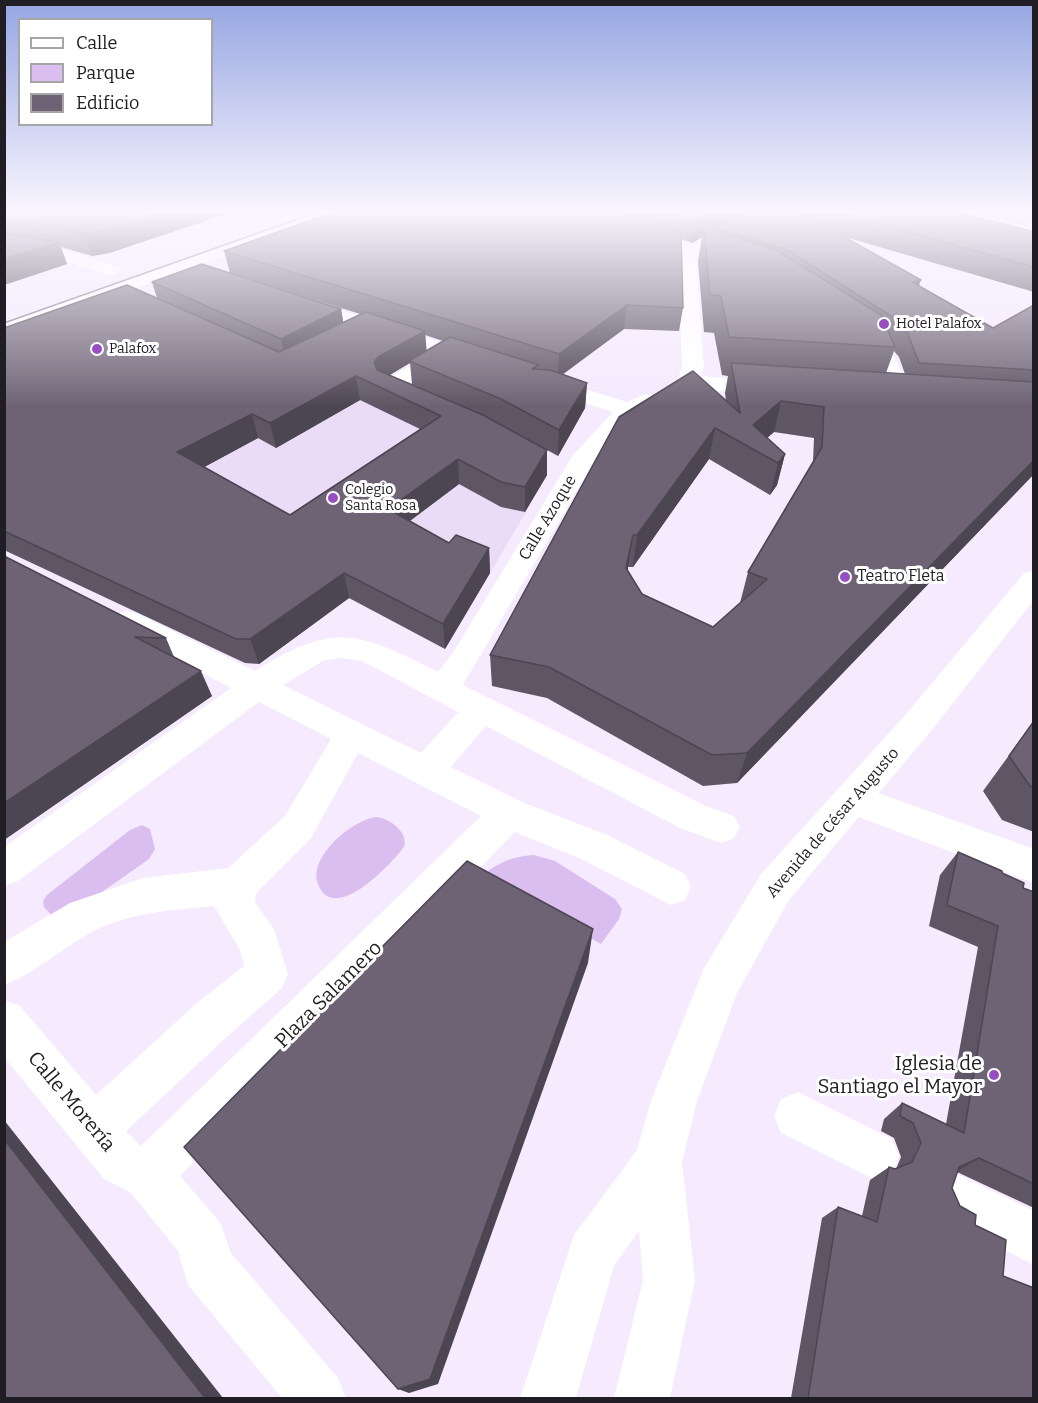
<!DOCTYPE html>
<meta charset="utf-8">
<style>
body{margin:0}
#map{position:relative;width:1038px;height:1403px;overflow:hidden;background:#f5eafe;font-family:Bitter,serif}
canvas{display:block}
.frame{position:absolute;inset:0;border:6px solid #211d24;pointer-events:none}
.legend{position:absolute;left:18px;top:18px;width:195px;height:108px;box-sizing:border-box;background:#fff;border:2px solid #a6a5a7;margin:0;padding:8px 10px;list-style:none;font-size:18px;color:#211d24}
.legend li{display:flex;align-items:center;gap:12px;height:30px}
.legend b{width:30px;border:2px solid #a6a5a7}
</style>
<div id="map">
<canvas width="1038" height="1403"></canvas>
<div class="frame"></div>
<ul class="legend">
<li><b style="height:8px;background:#fff"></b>Calle</li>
<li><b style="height:16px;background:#dbbef0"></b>Parque</li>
<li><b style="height:16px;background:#6d6375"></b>Edificio</li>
</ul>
</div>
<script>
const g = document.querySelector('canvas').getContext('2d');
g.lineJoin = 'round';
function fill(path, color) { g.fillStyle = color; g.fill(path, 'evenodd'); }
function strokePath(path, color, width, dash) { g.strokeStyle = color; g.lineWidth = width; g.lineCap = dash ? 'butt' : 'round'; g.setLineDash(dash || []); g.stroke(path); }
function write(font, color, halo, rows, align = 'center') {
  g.font = font + ' Bitter,serif'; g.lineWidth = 6; g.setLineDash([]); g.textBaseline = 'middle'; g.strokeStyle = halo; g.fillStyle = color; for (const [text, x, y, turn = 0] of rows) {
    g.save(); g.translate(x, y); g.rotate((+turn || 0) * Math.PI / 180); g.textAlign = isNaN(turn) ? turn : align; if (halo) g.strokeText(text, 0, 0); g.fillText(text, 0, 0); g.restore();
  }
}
fill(new Path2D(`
 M 391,391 L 501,507 L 526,512 L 490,573 L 458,560 L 375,579 L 352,600 L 349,598 L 344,601 L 165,489 L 313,408 Z`), '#eadbf6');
fill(new Path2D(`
 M 1011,210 L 1033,216 L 1033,220 L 1024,226 L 966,211 Z
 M 376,817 C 389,818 409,832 404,847 C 392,863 334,926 318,884 C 308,857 352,820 376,817 Z
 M 142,825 L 150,829 L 155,849 L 149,859 L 82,906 L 52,916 L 44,907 L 43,901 L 47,895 L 130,830 Z
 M 534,855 L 555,861 L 615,899 L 622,909 L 619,919 L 601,944 L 481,876 C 498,863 512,856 534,855 Z`), '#dbbef0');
fill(new Path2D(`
 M 226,210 C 240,210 263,207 273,219 L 265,224 L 228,213 Z
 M 564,210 L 590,210 L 693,244 L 755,210 L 776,210 L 710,250 L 748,262 L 751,266 L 748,270 L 742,271 L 696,257 L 704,367 L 701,376 L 770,382 L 778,384 L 781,389 L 778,394 L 770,396 L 680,387 L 677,382 L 682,367 L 678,255 L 681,251 L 566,213 Z
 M 4,242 L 64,250 L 119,267 L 122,271 L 113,276 L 61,260 L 4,252 Z
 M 299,297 L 483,356 L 486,361 L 483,366 L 475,367 L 450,360 L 398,392 L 382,392 L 379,387 L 382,382 L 431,353 L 292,307 L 289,303 L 292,299 Z
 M 858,327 C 891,335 900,368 910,396 L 907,401 L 891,401 L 888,396 L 874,356 L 848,333 L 851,329 Z
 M 544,376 L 627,402 L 645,394 L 653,396 L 656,401 L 621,430 L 596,458 L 463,685 L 706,806 L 734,816 L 740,827 L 734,838 L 721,843 L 680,828 L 486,726 L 451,767 L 522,802 L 607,835 L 685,874 L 691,887 L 685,900 L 671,905 L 581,859 L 515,832 L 180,1176 L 220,1222 L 231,1253 L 338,1378 L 346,1398 L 282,1398 L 188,1285 L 178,1251 L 130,1192 L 104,1179 L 4,1057 L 4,1000 L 20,1006 L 96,1095 L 198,1002 L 244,966 L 240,950 L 214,906 C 174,910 133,912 96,930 C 64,946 38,972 4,985 L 4,942 L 70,903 L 143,878 L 228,868 L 285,816 L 331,739 L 259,702 L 18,881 L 4,886 L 4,847 L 231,688 L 116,628 L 112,621 L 116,614 L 127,611 L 138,614 L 255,671 C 334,621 359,632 438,672 L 454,651 L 573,455 L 613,412 L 536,388 L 533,383 L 536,378 ZM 340,658 L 362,661 L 458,712 L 421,753 L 283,685 L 323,661 ZM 358,753 L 481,816 L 141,1146 L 126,1131 L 230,1034 L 282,988 L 288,974 L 274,929 L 255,902 L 256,893 L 311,838 Z
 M 853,784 L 1034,849 L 1034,883 L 840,810 L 835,799 L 840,788 Z
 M 798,1092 L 892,1139 L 899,1156 L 892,1173 L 875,1180 L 781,1133 L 774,1116 L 781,1099 Z
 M 957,1174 L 1034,1211 L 1034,1265 L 939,1217 L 932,1199 L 939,1181 Z`), '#fff');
fill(new Path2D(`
 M 326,210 L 351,210 L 4,336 L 4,323 Z
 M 1034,571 L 1034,600 L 931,731 L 789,900 L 737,993 L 697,1101 L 682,1162 L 695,1280 L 670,1398 L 614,1398 L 643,1280 L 639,1231 L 614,1266 L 576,1398 L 520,1398 L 574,1235 L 637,1150 L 651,1101 L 704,968 L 761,874 L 907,713 L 1024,573 Z`), '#fff');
strokePath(new Path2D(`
 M 4,323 L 323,210`), '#7f7885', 1.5);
fill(new Path2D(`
 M 4,210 L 226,214 L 109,253 L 92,256 L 61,247 L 67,264 L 4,285 Z
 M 340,210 L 949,210 L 1034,232 L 1034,292 L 845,237 L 919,286 L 993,328 L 1034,305 L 1034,474 L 737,783 L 703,786 L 547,698 L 492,686 L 490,655 L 726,401 L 725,393 L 728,376 L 722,375 L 714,333 L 704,332 L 698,261 L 702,237 L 692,243 L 681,239 L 683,308 L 679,331 L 624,329 L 562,374 L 587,383 L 585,408 L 558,456 L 500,424 L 547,450 L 547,475 L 525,512 L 501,507 L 459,484 L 410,521 L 449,543 L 489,548 L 490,573 L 445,649 L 349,598 L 259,664 L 245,663 L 4,550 L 4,328 L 157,298 L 152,282 L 341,309 L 343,322 L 360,314 L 230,273 L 224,251 ZM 425,335 L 443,341 L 426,351 ZM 894,351 L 899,357 L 905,374 L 886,373 ZM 410,363 L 412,384 L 390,375 L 406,365 ZM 360,400 L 420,429 L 290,515 L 204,467 L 258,438 L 276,448 ZM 774,432 L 814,438 L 813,462 L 748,572 L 740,603 L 713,627 L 642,594 L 628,571 L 628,567 L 633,567 L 709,459 L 770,495 L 777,485 L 785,454 L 767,438 Z
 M 4,556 L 166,638 L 174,657 L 212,696 L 4,840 Z
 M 1034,721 L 1034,832 L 1002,820 L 983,791 Z
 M 958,852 L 1002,873 L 1023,888 L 1034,892 L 1034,1208 L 957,1172 L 952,1188 L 960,1206 L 975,1225 L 1003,1276 L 1034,1398 L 791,1398 L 822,1218 L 838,1207 L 862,1216 L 870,1180 L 889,1167 L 896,1169 L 901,1157 L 894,1138 L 881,1131 L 884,1119 L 902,1103 L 946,1124 L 978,947 L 929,926 L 940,875 Z`), '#5e5565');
fill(new Path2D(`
 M 167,210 L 225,210 L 226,214 L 109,253 L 92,256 L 84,234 Z
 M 715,210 L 750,210 L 705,235 L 704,227 L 702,237 L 692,243 L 695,221 Z
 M 59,242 L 67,264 L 4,285 L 4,259 Z
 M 921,280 L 913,303 L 912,282 Z
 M 627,305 L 624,329 L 558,378 L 559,354 Z
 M 341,309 L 344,326 L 285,357 L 281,339 Z
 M 425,331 L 427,354 L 409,361 L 410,363 L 381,380 L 374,362 L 378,357 Z
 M 356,376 L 360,400 L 276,448 L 270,423 Z
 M 587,383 L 585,408 L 558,456 L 559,430 Z
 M 781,401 L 774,432 L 753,450 L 753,425 Z
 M 252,414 L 258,438 L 186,477 L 177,452 Z
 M 715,428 L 709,459 L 633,567 L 637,535 Z
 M 547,450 L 547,475 L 525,512 L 525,487 Z
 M 785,454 L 777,485 L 770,495 L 778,463 Z
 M 458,459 L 459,484 L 392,534 L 388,509 Z
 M 1034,460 L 1034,474 L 737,783 L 747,753 Z
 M 633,535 L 628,567 L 622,599 L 626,568 Z
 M 489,548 L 490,573 L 445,649 L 443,624 Z
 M 344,573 L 349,598 L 259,664 L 250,639 Z
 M 201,671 L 212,696 L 4,840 L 4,803 Z
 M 593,929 L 588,963 L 438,1384 L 409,1393 L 398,1389 Z
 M 4,1120 L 223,1398 L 205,1398 L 4,1139 Z
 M 979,1158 L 956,1172 L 959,1167 Z`), '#4c4552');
const building = new Path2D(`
 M 4,210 L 167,210 L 102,231 L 84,234 L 56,226 L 4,220 Z
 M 340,210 L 618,210 L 681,232 L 683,308 L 627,305 L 559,354 L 224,251 Z
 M 661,210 L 715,210 L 695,221 Z
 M 748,210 L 796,210 L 921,280 L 912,282 L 993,328 L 1034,305 L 1034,370 L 919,363 L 908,334 L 894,318 L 789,251 L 717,228 Z
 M 830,210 L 949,210 L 1034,232 L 1034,267 Z
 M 704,227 L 776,250 L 881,315 L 895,347 L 729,337 L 721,296 L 710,295 Z
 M 4,234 L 59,242 L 4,259 Z
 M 202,264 L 341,309 L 281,339 L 152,282 Z
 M 127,285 L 279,352 L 366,312 L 425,331 L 378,357 L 374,362 L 377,370 L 483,415 L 547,450 L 525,487 L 501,482 L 458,459 L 388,509 L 449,543 L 456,535 L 489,548 L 443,624 L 344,573 L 250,639 L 236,639 L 4,531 L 4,328 ZM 356,376 L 441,416 L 290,515 L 177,452 L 252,414 L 270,423 Z
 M 450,337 L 539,365 L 532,369 L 550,370 L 587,383 L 559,430 L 501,399 L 409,361 Z
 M 731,363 L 1034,382 L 1034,460 L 747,753 L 712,755 L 549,667 L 490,655 L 619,417 L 693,371 L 740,413 ZM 781,401 L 824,407 L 822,447 L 748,572 L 767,579 L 713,627 L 642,594 L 626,568 L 633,535 L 637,535 L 715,428 L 778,463 L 785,454 L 753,425 Z
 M 4,556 L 166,638 L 135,637 L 201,671 L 4,803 Z
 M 1034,721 L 1034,788 L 1030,786 L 1009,756 Z
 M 958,852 L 1002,871 L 1002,873 L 1024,883 L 1023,888 L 1034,892 L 1034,1184 L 979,1158 L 959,1167 L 952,1188 L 960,1206 L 976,1215 L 975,1225 L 1006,1240 L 1003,1276 L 1034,1288 L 1034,1398 L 808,1398 L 838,1207 L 877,1222 L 889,1167 L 895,1169 L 912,1162 L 921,1143 L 913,1123 L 900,1116 L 902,1103 L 964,1133 L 998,926 L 947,905 Z
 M 467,861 L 593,929 L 430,1379 L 398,1389 L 184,1147 Z
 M 4,1139 L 205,1398 L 4,1398 Z`);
fill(building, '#6d6375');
strokePath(building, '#4c4552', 1.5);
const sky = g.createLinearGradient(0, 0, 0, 407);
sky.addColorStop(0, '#96a6e2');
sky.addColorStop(0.52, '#faf6ff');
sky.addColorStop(1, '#faf6ff00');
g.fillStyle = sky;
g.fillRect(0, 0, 1038, 407);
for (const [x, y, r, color] of [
 [884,324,6,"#964ec1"],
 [97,349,6,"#964ec1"],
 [333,498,6,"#964ec1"],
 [845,577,6,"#964ec1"],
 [994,1075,6,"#964ec1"]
]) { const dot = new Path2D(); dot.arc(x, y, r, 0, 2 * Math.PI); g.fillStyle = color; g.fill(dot); strokePath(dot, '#fff', 2); }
write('14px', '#211d24', '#fff', [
 ["Hotel Palafox",896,324],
 ["Palafox",109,349],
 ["Colegio",345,490],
 ["Santa Rosa",345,506]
], 'left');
write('16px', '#211d24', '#fff', [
 ["Calle Azoque",548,518,-59],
 ["Avenida de César Augusto",833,823,-49]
]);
write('16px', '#211d24', '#fff', [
 ["Teatro Fleta",857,577]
], 'left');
write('20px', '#211d24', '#fff', [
 ["Plaza Salamero",329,995,-45],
 ["Calle Morería",71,1102,50]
]);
write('20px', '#211d24', '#fff', [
 ["Iglesia de",982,1064],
 ["Santiago el Mayor",982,1087]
], 'right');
</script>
